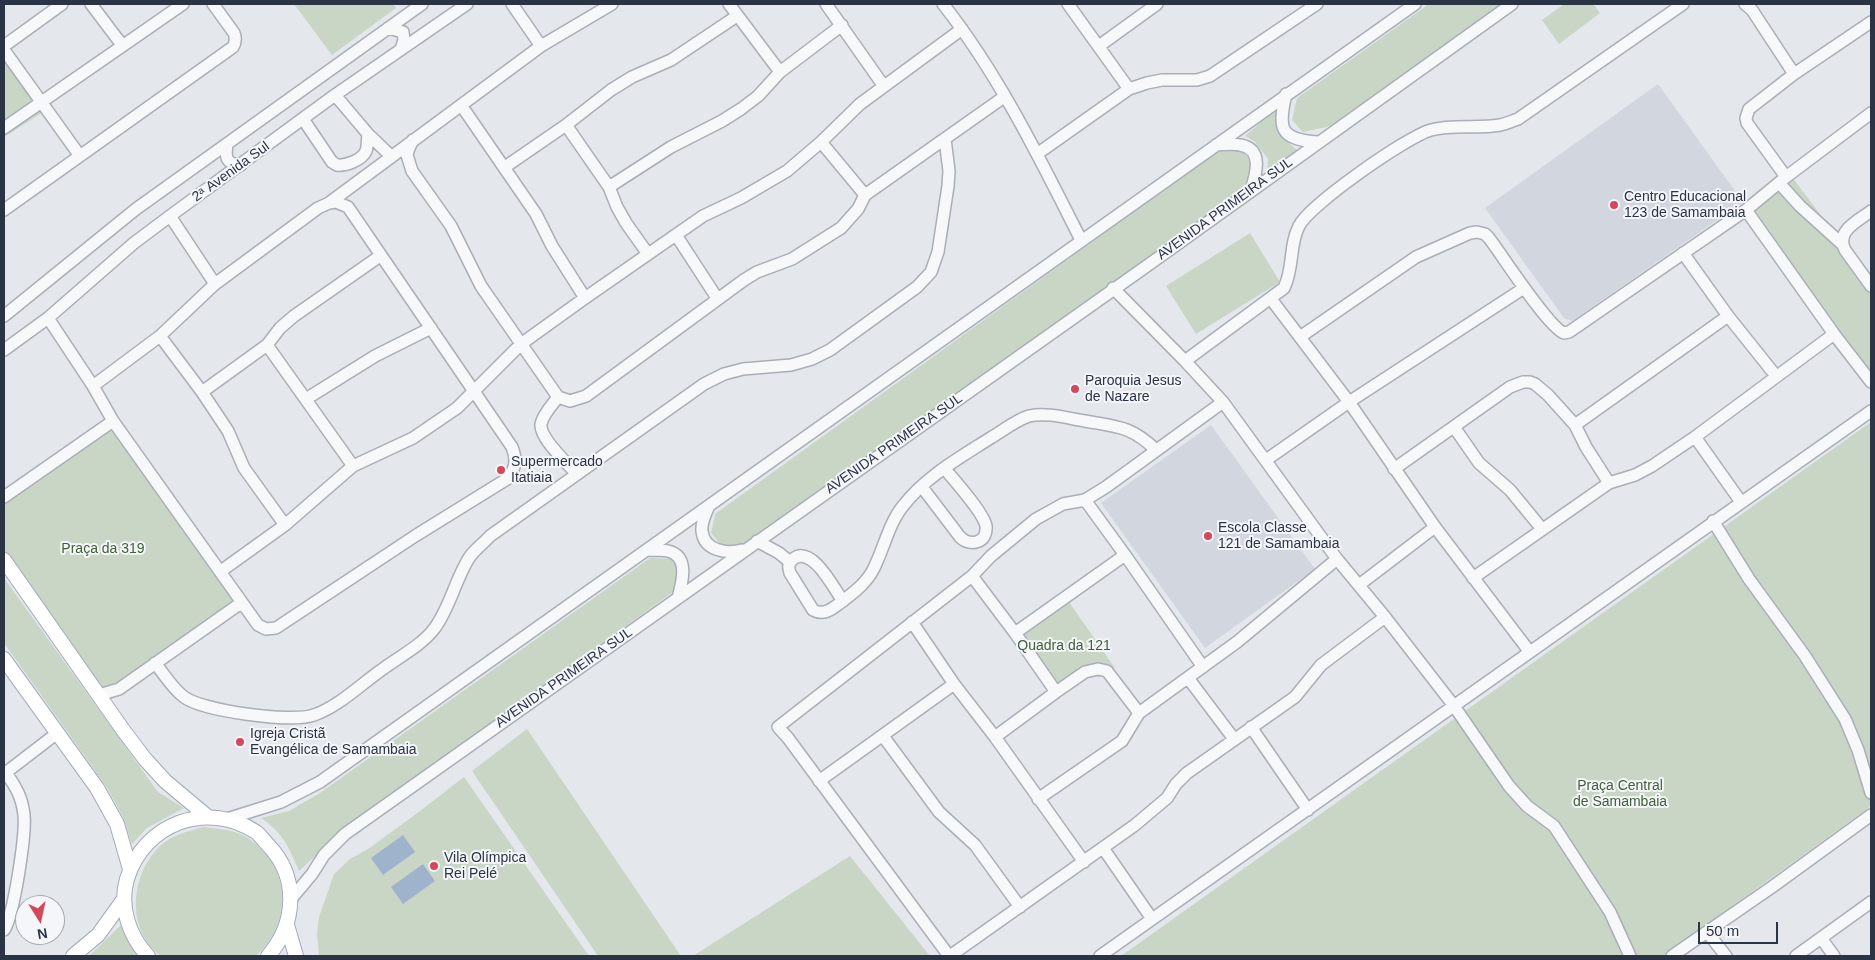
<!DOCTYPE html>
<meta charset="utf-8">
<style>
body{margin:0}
#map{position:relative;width:1875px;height:960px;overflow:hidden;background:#e4e7ec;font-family:Helvetica,sans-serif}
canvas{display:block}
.frame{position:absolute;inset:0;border:5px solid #2b3445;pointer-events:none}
.north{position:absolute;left:15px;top:895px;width:50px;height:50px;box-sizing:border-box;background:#f4f6f9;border:1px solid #a4a8b1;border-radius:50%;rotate:170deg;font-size:14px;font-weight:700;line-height:20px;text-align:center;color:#2b3445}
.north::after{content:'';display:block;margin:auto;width:18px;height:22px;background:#d1495b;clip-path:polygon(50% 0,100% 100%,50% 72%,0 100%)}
.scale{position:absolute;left:1698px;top:922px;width:80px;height:22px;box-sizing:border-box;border:2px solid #2b3445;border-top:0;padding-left:6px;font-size:15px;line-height:18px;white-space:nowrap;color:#2b3445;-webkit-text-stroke:4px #f4f6f9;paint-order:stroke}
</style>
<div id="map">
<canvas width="1875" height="960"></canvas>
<div class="frame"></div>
<div class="north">N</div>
<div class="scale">50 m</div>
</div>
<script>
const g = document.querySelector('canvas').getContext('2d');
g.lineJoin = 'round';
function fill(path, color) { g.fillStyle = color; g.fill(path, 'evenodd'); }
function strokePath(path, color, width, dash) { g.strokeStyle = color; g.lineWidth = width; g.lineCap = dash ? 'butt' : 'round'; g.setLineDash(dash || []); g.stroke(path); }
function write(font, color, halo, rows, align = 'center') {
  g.font = font + ' Helvetica,sans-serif'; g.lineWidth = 4; g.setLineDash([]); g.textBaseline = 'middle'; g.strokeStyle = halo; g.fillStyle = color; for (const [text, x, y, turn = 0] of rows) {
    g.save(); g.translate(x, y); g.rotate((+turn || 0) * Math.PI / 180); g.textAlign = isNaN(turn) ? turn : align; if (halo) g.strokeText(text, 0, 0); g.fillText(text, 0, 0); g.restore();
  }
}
fill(new Path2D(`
 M 1658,84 L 1743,202 L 1572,321 L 1564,318 L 1485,208 Z
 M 1211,425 L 1315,569 L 1205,648 L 1101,503 Z`), '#d2d6de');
fill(new Path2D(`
 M 294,4 L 393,4 L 396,8 L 332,55 Z
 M 1429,4 L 1505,4 L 1331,126 L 1303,132 L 1292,120 L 1297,98 Z
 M 1564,4 L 1593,4 L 1600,13 L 1559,44 L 1542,20 Z
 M 4,51 L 48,109 L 4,137 Z
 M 1277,108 L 1276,125 L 1291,145 L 1300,152 L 1267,173 L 1268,159 L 1254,141 L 1245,136 Z
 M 1242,150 L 1253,164 L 1251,179 L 1224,204 L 745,545 L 721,545 L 711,533 L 715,514 L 1217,152 Z
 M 1792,177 L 1871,282 L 1871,379 L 1750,210 Z
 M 1250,233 L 1280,282 L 1196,334 L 1166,286 Z
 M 1871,422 L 1871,806 L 1663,956 L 1121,956 Z
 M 117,426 L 244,607 L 109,700 L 4,551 L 4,505 Z
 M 650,558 L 673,559 L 684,575 L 677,589 L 340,833 L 299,871 C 289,847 283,833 261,818 L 289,811 L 320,793 Z
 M 4,578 L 158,792 L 184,808 L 147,828 L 132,844 L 123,817 L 106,786 L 4,643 Z
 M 1069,602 L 1115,668 L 1093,670 L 1060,692 L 1022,635 Z
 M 527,729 L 681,956 L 598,956 L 472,771 Z
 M 464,777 L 589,956 L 319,956 L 317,934 L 319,917 L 334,874 L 350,859 L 368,849 L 412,817 Z
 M 204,827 C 220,829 238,830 251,840 C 291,870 293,923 256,956 L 161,956 C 126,930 130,876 159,847 C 171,835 188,831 204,827 Z
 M 850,856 L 930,956 L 693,956 Z
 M 122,924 L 138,956 L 89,956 Z`), '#c9d6c5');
fill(new Path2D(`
 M 403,835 L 415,852 L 383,875 L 371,858 Z
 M 423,864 L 435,881 L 403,904 L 391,887 Z`), '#9fb4cc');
const minor = new Path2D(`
 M 91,4 L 122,45
 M 512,4 L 541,46
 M 729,4 L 780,72
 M 826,4 L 883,85
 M 943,4 C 999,75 1040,159 1081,240
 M 1068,4 L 1129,89
 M 1745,4 L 1752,10 L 1794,74
 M 388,28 L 403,32 L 404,40 L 401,49
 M 4,46 L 62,4
 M 1099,46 L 1157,4
 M 4,50 L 80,156
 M 1286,94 C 1278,128 1279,139 1317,142
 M 335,95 L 368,134 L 391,156
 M 461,105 L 536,214 L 552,246 L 585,298
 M 303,119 L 332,162 L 337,165 C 346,166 362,160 366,151 C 368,146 367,139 368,134
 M 566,125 L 609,187 L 617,207 L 626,223 L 648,254
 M 4,128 L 183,4
 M 413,140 L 409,148 L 407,155 L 412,171 L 451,226 L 481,286 L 558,397 L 570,401 L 586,396 L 744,280 L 757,272 L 792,259 L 841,228 L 858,209 L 865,195 L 1004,97
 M 821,142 L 865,195
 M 227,144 C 225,158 226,164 241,165
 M 1216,145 C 1223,145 1232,143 1240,145 C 1264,149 1256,174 1251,190
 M 1037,154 L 1129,89 L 1147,83 L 1162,80 L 1197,80 L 1210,76 L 1317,4
 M 505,167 L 566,125 L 611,90 L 632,77 L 671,60 L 737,16
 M 1786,177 L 1747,123 L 1746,118 L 1749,109 L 1794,74 L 1871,22
 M 1780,184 L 1800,206 L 1842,244
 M 609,187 L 671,147 L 722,121 L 741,109 L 758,96 L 780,72 L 842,25
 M 4,210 L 233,47 C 236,42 236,38 234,33 L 213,4
 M 1746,210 L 1834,334 L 1871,382
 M 1871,211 C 1858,221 1835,231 1845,250 L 1871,286
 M 170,216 L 215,284
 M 676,235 L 717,298
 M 1683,253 L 1728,316 L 1776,376
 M 1113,288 L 1185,361 L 1223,402 L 1337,559 L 1385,617 L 1454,706 L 1509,786 L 1527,806 L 1554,826 L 1610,912 L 1630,956
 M 1271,299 L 1349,402 L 1435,527 L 1529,651
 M 4,316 L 136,209 L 422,4
 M 48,318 L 93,386 L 113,421 L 258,625 L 266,629 L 276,628 L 415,536 L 507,479 C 516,468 517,460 512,447 L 348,207 L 336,202 L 329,203
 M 160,336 L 202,392 L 228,431 L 244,468 L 285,525
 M 1300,337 L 1416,257 L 1470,233 L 1477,232 L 1485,234 L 1489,238 C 1502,255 1548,327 1564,333 L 1569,332 L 1746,210 L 1786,177 L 1871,113
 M 267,345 L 353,466
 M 4,350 L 48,318 L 134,243 L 170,216 L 335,95 L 467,4
 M 1185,361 L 1284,288 C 1294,268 1289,245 1299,226 C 1309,205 1408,136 1431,130 C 1453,124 1478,129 1500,125 C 1506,124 1512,121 1518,119 L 1683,4
 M 93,386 L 160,336 L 215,284 L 318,208 L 329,203 L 541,46 L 612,4
 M 202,392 L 267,345 L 280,328 L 294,316 L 380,256
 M 558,397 C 553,404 543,414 541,424 C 539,438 568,464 577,474
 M 306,399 L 375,356 L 431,328
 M 1575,425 L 1728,316
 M 1454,427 L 1479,463 L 1510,490 L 1542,529
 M 1695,437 L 1741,502
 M 1266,460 L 1349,402 L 1524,288
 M 1394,469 L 1510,387 L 1523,382 L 1530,382 L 1535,384 L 1548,395 L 1575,425 L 1586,447 L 1609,483
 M 922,487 L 960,537 C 970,547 988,543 986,526 C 984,513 954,480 944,468
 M 4,497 L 113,421
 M 1085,500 L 1125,555 L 1203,667
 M 708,508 C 705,515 701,523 702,531 C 704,551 727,554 742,550
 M 1713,521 L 1749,579 L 1805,656 L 1845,719 L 1858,750 L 1871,793
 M 757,541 L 779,553 L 790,562
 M 648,550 C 654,550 662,550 668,551 C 690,556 682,583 678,598
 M 221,571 L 285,525 L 353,466 L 413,438 L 457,408 L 521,344 L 585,298 L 703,216 L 741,198 L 787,171 L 821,142 L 860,104 L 962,29
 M 972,576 L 1015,633 L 1056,692
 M 1473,578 L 1609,483 L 1635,475 L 1652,466 L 1695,437 L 1834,334
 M 1359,585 L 1435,527
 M 843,601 C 834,589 812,544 793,559 C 788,564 788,567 790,573 L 813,610 C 824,616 832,609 840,603 C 853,593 867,583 874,568 C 884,548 889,523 903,506 C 926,476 961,457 992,437 C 1004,430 1016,420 1029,416 C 1047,412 1067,418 1085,421 C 1118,427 1131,426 1156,450
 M 912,622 L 954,684 L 995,737 L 1084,862
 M 1015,633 L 1125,555
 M 155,663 C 164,674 172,688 184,697 C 203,711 291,723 314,715 C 339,706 359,686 380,671 C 397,658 421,646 434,629 C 450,608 455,580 469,558 C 474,550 484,543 490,536 L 704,384 L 724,374 L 743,369 L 791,365 L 812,359 L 830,350 L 917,287 L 931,272 L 938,252 L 948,186 L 949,171 L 945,139
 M 1188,678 L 1234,739
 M 99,695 L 119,689 L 241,603
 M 1251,727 L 1308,810
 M 883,736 L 939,812 L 975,845 L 1020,907
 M 995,737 L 1056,692 L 1085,672 L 1098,669 L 1107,671 L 1139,713
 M 4,774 L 56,734
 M 819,781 L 954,684
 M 1038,799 L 1122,741 L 1139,713 L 1237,642 L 1337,559
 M 227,819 L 281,802 L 320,782 L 1415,4
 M 1103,848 L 1152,919
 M 291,899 L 312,874 L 324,855 L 345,834 L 1151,263 L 1512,4
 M 4,930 C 14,915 26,834 24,815 C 22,797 16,787 6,773
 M 1707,932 L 1726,956
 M 1821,938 L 1834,956
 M 949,956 L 788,738 L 778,727 L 972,576 L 991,556 L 1036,519 L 1063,504 L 1085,500 L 1106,487 L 1223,402
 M 950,956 L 1135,825 L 1167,798 L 1176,784 L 1187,773 L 1295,697 L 1321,665 L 1385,617
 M 1100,956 C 1358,775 1613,592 1871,411
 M 1672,956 L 1772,887 L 1871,815
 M 1796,956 L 1871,902`);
const major = new Path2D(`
 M 4,560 L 123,730 L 145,759 L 165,781 L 208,817
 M 4,659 L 97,788 L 117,824 L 130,869
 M 287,925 L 296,956
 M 73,956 L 98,935 L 124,899
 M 148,956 C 129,936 119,906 127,879 C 144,823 207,800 256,832 C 261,836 265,842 269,846 C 299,878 296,924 268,956`);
strokePath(minor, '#a9aeb7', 14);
strokePath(major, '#a3abb8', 16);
strokePath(minor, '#f7f8fa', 11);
strokePath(major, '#fff', 14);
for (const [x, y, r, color] of [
 [1614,205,5,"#d1495b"],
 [1075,389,5,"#d1495b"],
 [501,470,5,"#d1495b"],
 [1208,536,5,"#d1495b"],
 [240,742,5,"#d1495b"],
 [434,866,5,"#d1495b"]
]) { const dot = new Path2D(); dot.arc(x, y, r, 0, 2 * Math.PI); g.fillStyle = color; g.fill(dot); strokePath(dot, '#f4f6f9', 2); }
write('14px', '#2b3445', '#f4f6f9', [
 ["2ᵃ Avenida Sul",231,172,-36],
 ["AVENIDA PRIMEIRA SUL",1225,209,-36],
 ["AVENIDA PRIMEIRA SUL",894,444,-35],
 ["AVENIDA PRIMEIRA SUL",564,678,-35]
]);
write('14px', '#2b3445', '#f4f6f9', [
 ["Centro Educacional",1624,197],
 ["123 de Samambaia",1624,213],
 ["Paroquia Jesus",1085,381],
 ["de Nazare",1085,397],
 ["Supermercado",511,462],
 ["Itatiaia",511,478],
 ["Escola Classe",1218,528],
 ["121 de Samambaia",1218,544],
 ["Igreja Cristã",250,734],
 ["Evangélica de Samambaia",250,750],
 ["Vila Olímpica",444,858],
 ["Rei Pelé",444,874]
], 'left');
write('14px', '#3f6138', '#f4f6f9', [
 ["Praça da 319",103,549],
 ["Quadra da 121",1064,646],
 ["Praça Central",1620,786],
 ["de Samambaia",1620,802]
]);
</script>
